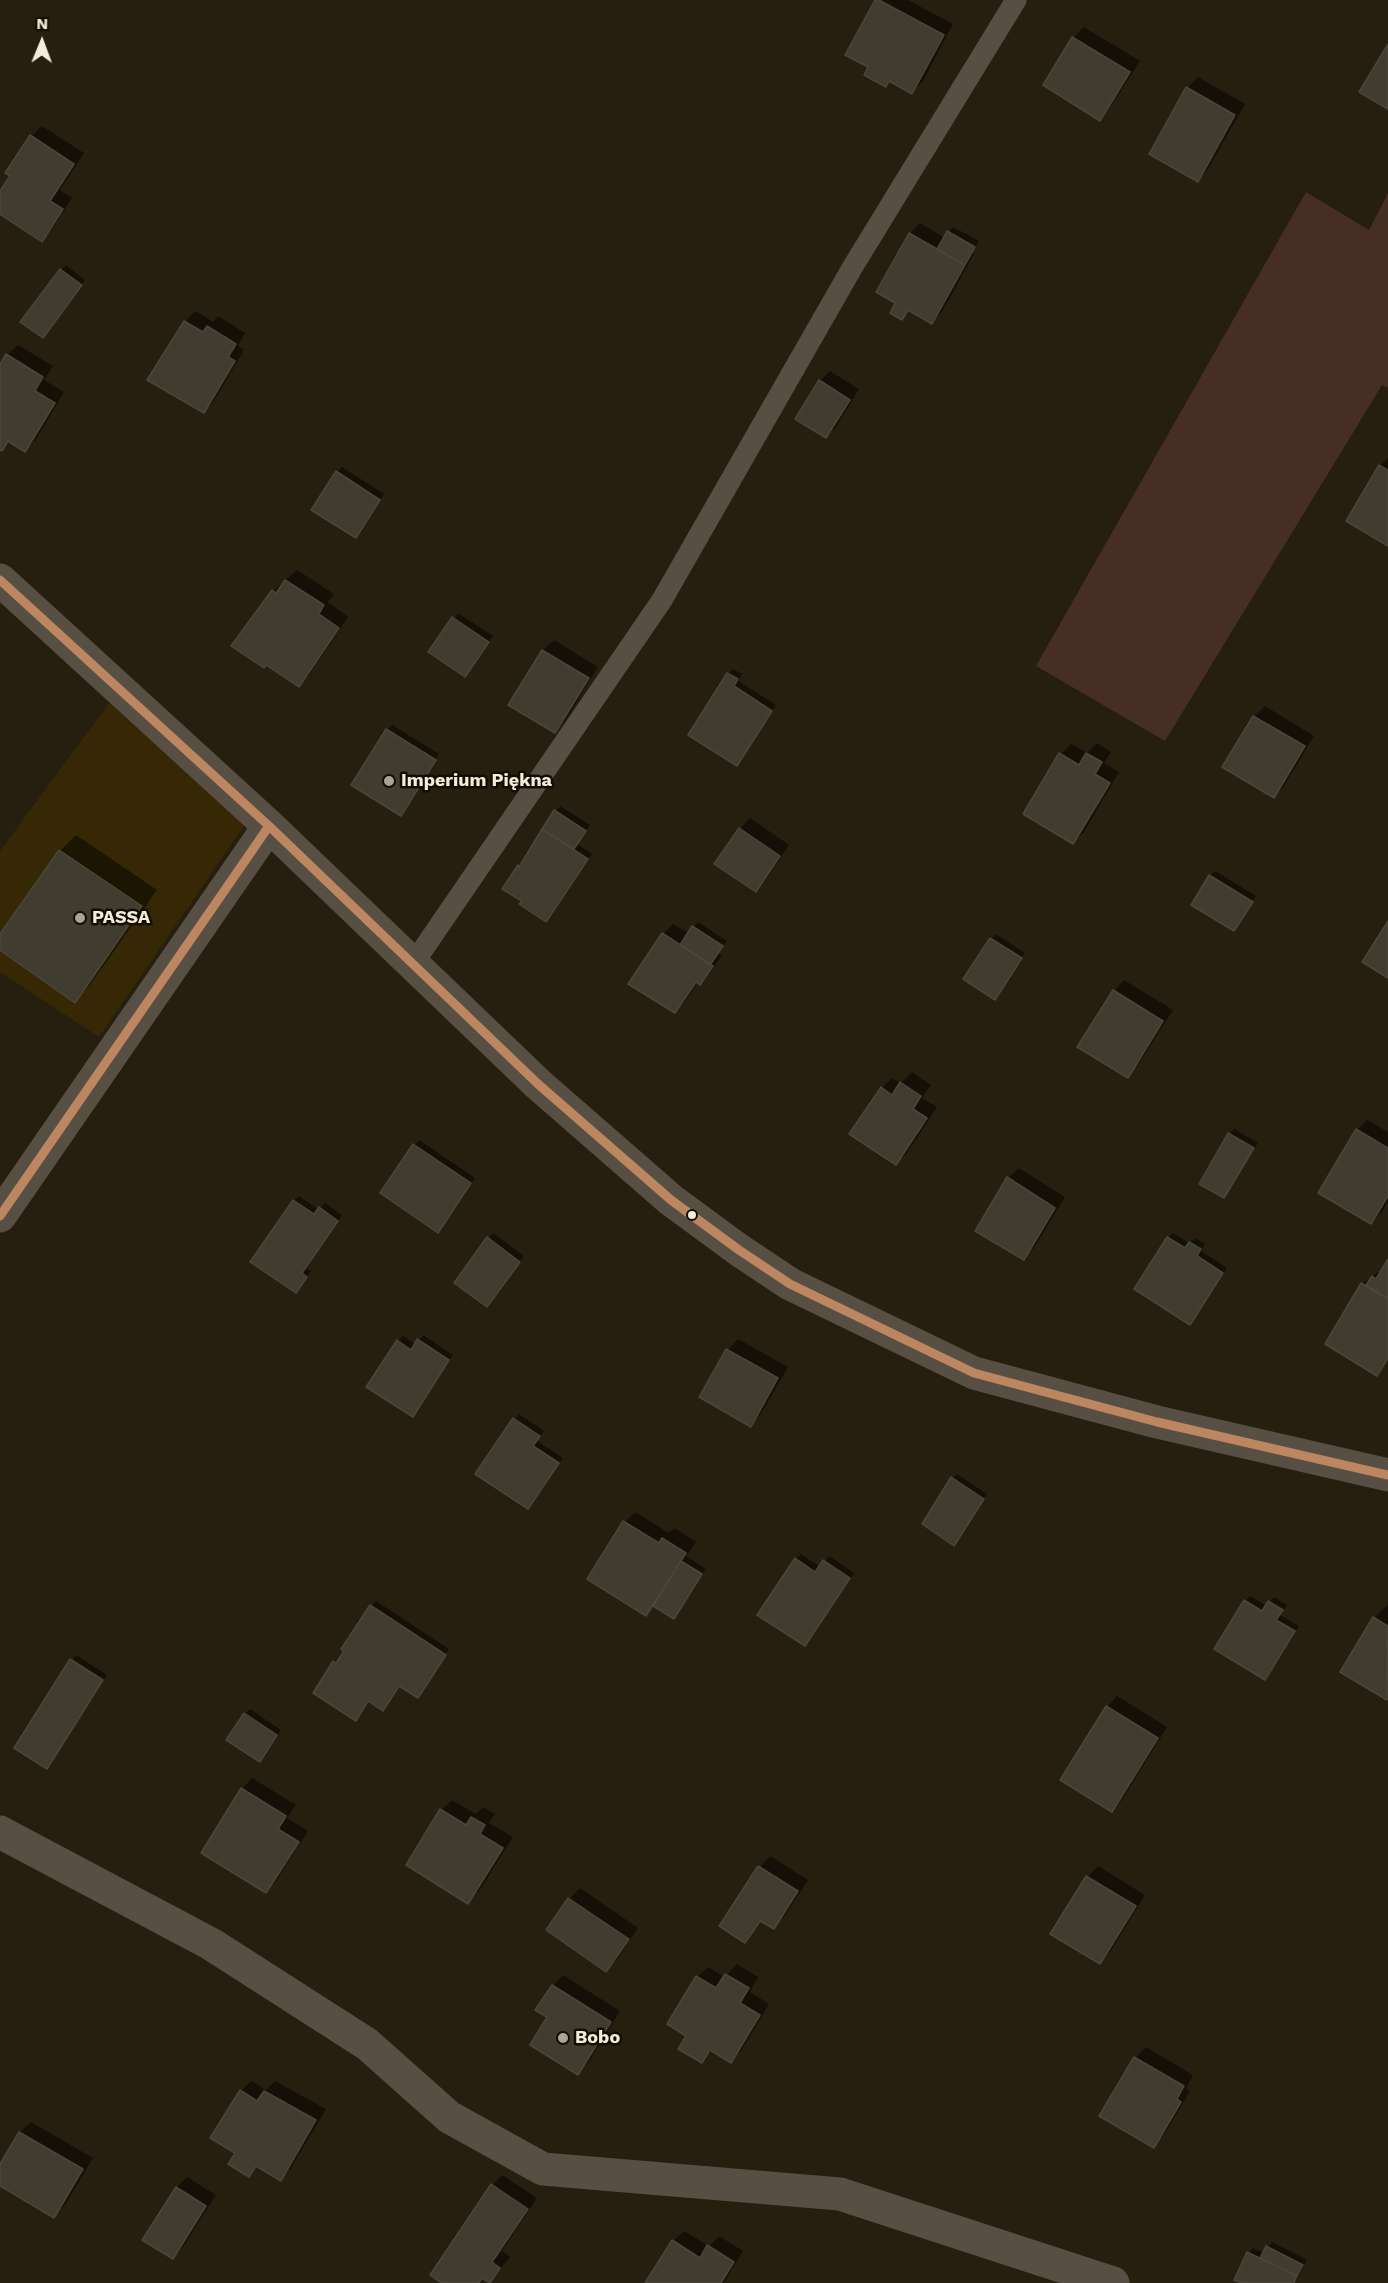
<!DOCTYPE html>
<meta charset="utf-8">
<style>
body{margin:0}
#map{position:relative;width:1388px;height:2283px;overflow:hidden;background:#261f0f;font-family:"Work Sans",sans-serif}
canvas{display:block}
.north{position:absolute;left:12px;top:12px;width:60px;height:60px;-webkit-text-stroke:4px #120d03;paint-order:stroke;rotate:1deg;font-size:16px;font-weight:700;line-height:24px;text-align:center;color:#f3ecdb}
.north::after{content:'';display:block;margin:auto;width:21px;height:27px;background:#f3ecdb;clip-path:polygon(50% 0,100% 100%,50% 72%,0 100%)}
</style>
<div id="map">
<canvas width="1388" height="2283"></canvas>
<div class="north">N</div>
</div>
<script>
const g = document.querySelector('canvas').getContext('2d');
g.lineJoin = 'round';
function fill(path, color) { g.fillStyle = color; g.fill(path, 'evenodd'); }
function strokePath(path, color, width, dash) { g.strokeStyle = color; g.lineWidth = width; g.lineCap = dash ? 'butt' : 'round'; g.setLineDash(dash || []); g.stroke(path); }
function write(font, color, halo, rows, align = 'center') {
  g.font = font + ' "Work Sans",sans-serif'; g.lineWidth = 5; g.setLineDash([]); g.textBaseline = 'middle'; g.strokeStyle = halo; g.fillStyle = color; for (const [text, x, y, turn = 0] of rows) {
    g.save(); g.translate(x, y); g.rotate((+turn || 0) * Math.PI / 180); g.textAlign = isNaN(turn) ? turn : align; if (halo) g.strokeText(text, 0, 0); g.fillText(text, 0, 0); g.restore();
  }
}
fill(new Path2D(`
 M 109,703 L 246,823 L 99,1037 L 0,972 L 0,851 Z`), '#362805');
fill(new Path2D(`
 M 1306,192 L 1369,230 L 1388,193 L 1388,388 L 1382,385 L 1165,741 L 1036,666 Z`), '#462e24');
fill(new Path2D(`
 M 876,0 L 908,0 L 953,24 L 923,81 L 912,92 L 891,81 L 886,85 L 870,67 Z
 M 1084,27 L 1140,61 L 1110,108 L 1100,119 L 1045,85 L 1074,37 Z
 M 1198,77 L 1245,104 L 1208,169 L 1198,180 L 1151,153 L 1187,88 Z
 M 42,126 L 84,153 L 60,190 L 72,198 L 52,229 L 42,240 L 0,213 L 0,194 L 12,176 L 31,136 Z
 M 920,223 L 945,238 L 953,227 L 979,241 L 972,253 L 974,254 L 942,312 L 932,322 L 910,309 L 902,318 L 897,303 L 910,234 Z
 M 66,265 L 85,280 L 47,332 L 61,270 Z
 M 195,311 L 213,322 L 218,316 L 245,333 L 238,346 L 244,350 L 214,401 L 204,411 L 185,322 Z
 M 18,345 L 53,366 L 44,380 L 64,392 L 36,439 L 25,450 L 11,440 L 2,449 L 0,448 L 0,367 L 7,355 Z
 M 830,371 L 859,389 L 837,426 L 826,437 L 820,381 Z
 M 1388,458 L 1388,544 L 1380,466 Z
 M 342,467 L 384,494 L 356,536 L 337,472 Z
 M 297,570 L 334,594 L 328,602 L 348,617 L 309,675 L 299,685 L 273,591 Z
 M 458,613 L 493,636 L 470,670 L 430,651 Z
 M 554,640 L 598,667 L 565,721 L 555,731 L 510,704 L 543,650 Z
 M 733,669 L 742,674 L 738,681 L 776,705 L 737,765 L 728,674 Z
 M 1265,706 L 1314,736 L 1284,786 L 1274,796 L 1224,767 L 1254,717 Z
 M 392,725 L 439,754 L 405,809 L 387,730 Z
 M 1097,743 L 1111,752 L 1104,763 L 1119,772 L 1084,832 L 1073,842 L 1061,754 L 1071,744 L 1087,753 Z
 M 560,806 L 590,825 L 577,844 L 592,854 L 546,920 L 524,900 L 505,888 Z
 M 750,818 L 789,845 L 766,880 L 756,890 L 740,829 Z
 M 76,835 L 157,890 L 90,985 L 75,1001 L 0,949 L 0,937 L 60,851 Z
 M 1215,871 L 1256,896 L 1234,929 L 1210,876 Z
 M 698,922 L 727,941 L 718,953 L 722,955 L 710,973 L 700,983 L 698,982 L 685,1001 L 675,1012 L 663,934 L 673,924 L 689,933 Z
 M 996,934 L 1025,953 L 995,998 L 991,939 Z
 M 1124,980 L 1173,1010 L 1138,1065 L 1128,1076 L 1114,991 Z
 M 912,1072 L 931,1085 L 922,1098 L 937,1107 L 907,1153 L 896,1163 L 882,1088 L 892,1078 L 901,1083 Z
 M 1367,1120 L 1388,1132 L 1388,1201 L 1382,1212 L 1371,1222 L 1357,1130 Z
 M 1234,1129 L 1258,1143 L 1224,1196 L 1229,1134 Z
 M 419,1140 L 475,1178 L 442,1226 L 382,1193 Z
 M 1019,1168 L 1065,1197 L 1034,1248 L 1023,1258 L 1008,1178 Z
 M 299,1196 L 319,1210 L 325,1203 L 342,1215 L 306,1268 L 311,1271 L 300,1286 L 294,1201 Z
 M 493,1233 L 524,1256 L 487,1305 L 488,1238 Z
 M 1173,1233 L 1189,1243 L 1195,1238 L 1205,1244 L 1201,1251 L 1227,1268 L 1190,1323 L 1168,1238 Z
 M 1388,1262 L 1388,1359 L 1377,1374 L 1362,1284 L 1378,1272 L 1381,1274 Z
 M 423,1335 L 453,1355 L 413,1415 L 398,1341 L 403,1336 L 416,1345 Z
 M 738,1339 L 788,1367 L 761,1414 L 750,1425 L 701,1397 L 728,1350 Z
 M 519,1414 L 544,1431 L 537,1441 L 563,1458 L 528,1507 L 477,1474 Z
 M 957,1474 L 987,1494 L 954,1544 L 953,1478 Z
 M 635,1512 L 669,1533 L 674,1528 L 696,1542 L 686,1556 L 706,1569 L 673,1617 L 655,1605 L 645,1614 L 625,1522 Z
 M 801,1554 L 820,1567 L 829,1556 L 854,1573 L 805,1644 L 796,1559 Z
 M 1250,1596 L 1267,1606 L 1274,1597 L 1287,1605 L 1280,1615 L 1299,1626 L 1265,1678 L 1245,1601 Z
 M 376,1601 L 449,1649 L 418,1696 L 400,1685 L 383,1709 L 369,1700 L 356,1719 L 315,1693 L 335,1662 L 339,1657 L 341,1659 L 371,1606 Z
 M 1388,1604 L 1388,1697 L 1387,1698 L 1342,1672 L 1374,1618 Z
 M 76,1655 L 107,1675 L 47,1767 L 72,1660 Z
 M 1117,1696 L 1167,1727 L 1122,1800 L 1112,1810 L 1107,1707 Z
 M 250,1709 L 281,1730 L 264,1755 L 245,1714 Z
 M 252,1778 L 296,1805 L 287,1818 L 308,1831 L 276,1881 L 266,1891 L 242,1789 Z
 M 452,1800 L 476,1814 L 483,1807 L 495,1814 L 489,1823 L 513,1837 L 479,1891 L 468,1902 L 441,1810 Z
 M 770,1856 L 808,1880 L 784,1917 L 773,1927 L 762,1920 L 745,1941 L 721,1926 L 760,1867 Z
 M 1098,1866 L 1145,1895 L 1110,1952 L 1100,1962 L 1052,1933 L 1088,1877 Z
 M 580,1888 L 638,1928 L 617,1959 L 606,1970 L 548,1930 L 570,1899 Z
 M 737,1964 L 758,1977 L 750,1992 L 769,2004 L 741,2051 L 730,2061 L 713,2050 L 702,2061 L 697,1977 L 708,1967 L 725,1977 Z
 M 563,1975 L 620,2011 L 588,2063 L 577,2073 L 549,2017 L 553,1986 Z
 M 1146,2047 L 1193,2075 L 1186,2089 L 1190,2091 L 1164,2135 L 1153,2146 L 1135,2058 Z
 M 251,2081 L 266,2090 L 275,2081 L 326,2109 L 291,2168 L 280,2179 L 259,2165 L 249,2175 L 237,2153 L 241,2091 Z
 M 31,2122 L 93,2158 L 65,2205 L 54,2216 L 0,2184 L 0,2166 L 20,2132 Z
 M 502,2175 L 537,2198 L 502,2251 L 510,2257 L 490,2281 L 484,2277 L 481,2283 L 444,2283 L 492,2185 Z
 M 187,2177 L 216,2195 L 183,2247 L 173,2257 L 177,2187 Z
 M 684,2231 L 709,2246 L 719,2236 L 743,2251 L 724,2283 L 647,2283 L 673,2241 Z
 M 1272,2242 L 1307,2260 L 1295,2283 L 1245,2283 L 1248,2253 L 1253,2248 L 1264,2253 Z`), '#0007');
const building = new Path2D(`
 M 875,0 L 879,0 L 944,35 L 912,94 L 889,81 L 886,87 L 864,75 L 868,67 L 845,55 Z
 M 1072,37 L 1130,72 L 1100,121 L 1043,85 Z
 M 1388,44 L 1388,109 L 1359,92 Z
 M 1186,87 L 1235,115 L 1198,182 L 1149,154 Z
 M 30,135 L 74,164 L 50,201 L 63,209 L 42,242 L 0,214 L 0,191 L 10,176 L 5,173 Z
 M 947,231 L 975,247 L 965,265 L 937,249 Z
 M 909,233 L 965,265 L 932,324 L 908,310 L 902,320 L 890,313 L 895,303 L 876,292 Z
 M 60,269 L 82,285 L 43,338 L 20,322 Z
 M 184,321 L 203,332 L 207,326 L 236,344 L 228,357 L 235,361 L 204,413 L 147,380 Z
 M 6,354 L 43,377 L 35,391 L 55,403 L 25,452 L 8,441 L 2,451 L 0,450 L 0,364 Z
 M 819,380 L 850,400 L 826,438 L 795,419 Z
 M 1379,465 L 1388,470 L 1388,546 L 1346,521 Z
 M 336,471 L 380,500 L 356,538 L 311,510 Z
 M 285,580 L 324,605 L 319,614 L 339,628 L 299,687 L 266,665 L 264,668 L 231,646 L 272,590 L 276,593 Z
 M 452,617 L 489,642 L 465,677 L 428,652 Z
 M 542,650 L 589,678 L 555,733 L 508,705 Z
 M 727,673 L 738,679 L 734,686 L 772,711 L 737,766 L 688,735 Z
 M 1253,716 L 1305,746 L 1274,798 L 1222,767 Z
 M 386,729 L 436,760 L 401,816 L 351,785 Z
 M 1059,753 L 1079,765 L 1086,753 L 1102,762 L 1095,774 L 1110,783 L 1073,844 L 1023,814 Z
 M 554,810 L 586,831 L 574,849 L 542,829 Z
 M 739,828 L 780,856 L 756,892 L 714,864 Z
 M 542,829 L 588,859 L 546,922 L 519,904 L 522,901 L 502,889 L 518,865 L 519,867 Z
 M 59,850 L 142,906 L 75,1003 L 0,950 L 0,934 Z
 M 1209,875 L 1253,902 L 1234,931 L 1191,905 Z
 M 1388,921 L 1388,978 L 1362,962 Z
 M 692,926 L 723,946 L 710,965 L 680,945 Z
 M 662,933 L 713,966 L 700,985 L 696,982 L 675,1013 L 628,984 Z
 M 990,938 L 1022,958 L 995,1000 L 963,979 Z
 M 1113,990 L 1163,1021 L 1128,1078 L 1077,1047 Z
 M 900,1082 L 921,1096 L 913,1109 L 927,1118 L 896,1165 L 849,1134 L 881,1087 L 892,1095 Z
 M 1356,1129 L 1388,1148 L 1388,1196 L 1371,1224 L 1318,1193 Z
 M 1228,1133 L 1254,1148 L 1224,1198 L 1199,1184 Z
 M 413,1144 L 471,1183 L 438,1233 L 380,1193 Z
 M 1007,1177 L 1055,1208 L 1024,1260 L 975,1231 Z
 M 293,1200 L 314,1214 L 319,1207 L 338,1221 L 302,1273 L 307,1277 L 296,1293 L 250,1262 Z
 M 487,1237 L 520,1262 L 487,1307 L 454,1283 Z
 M 1167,1237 L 1185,1248 L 1189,1242 L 1201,1249 L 1197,1256 L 1223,1273 L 1190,1325 L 1134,1289 Z
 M 1388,1259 L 1388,1299 L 1366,1285 L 1372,1276 L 1376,1279 Z
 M 1361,1283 L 1388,1299 L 1388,1358 L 1377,1376 L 1325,1344 Z
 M 417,1339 L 449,1360 L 413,1417 L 366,1387 L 397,1340 L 411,1350 Z
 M 726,1349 L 778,1378 L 751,1427 L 699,1397 Z
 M 513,1418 L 540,1436 L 533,1446 L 559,1463 L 528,1509 L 475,1474 Z
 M 951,1477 L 984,1499 L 954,1546 L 922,1524 Z
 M 623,1521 L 659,1543 L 662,1538 L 686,1553 L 646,1616 L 587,1579 Z
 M 795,1558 L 815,1572 L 823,1560 L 850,1578 L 805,1646 L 757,1615 Z
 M 681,1561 L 702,1574 L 674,1619 L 653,1606 Z
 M 1244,1600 L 1262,1611 L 1268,1601 L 1283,1610 L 1276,1620 L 1295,1631 L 1265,1680 L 1214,1649 Z
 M 370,1605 L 446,1655 L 418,1698 L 399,1686 L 383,1711 L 368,1701 L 356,1721 L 313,1693 L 333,1661 L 336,1663 L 344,1651 L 341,1649 Z
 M 1373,1617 L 1388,1626 L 1387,1700 L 1340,1672 Z
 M 70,1659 L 103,1680 L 47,1769 L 14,1748 Z
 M 1106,1706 L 1158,1738 L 1112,1812 L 1060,1780 Z
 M 244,1713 L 277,1735 L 260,1762 L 226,1740 Z
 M 241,1788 L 286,1816 L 278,1829 L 299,1842 L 266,1893 L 201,1853 Z
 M 440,1809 L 466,1825 L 471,1817 L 485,1825 L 480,1834 L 503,1848 L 468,1904 L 406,1865 Z
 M 758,1866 L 798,1891 L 774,1929 L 760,1921 L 745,1943 L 719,1926 Z
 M 1086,1876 L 1136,1906 L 1100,1964 L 1050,1934 Z
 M 568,1898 L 629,1939 L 606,1972 L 546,1930 Z
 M 725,1974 L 749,1988 L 740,2003 L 760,2015 L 731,2063 L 710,2050 L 702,2063 L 678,2049 L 686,2036 L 667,2024 L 696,1976 L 716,1988 Z
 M 552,1985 L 611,2022 L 578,2075 L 530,2045 L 547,2017 L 535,2010 Z
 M 1134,2057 L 1184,2086 L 1177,2099 L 1181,2102 L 1154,2148 L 1099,2116 Z
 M 240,2090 L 257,2101 L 264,2091 L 316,2120 L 281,2181 L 256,2166 L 249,2177 L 228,2164 L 235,2153 L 210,2138 Z
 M 19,2132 L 83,2169 L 54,2218 L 0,2186 L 0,2164 Z
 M 491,2184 L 528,2209 L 492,2262 L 500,2268 L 490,2283 L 482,2278 L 479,2283 L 441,2283 L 430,2275 Z
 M 176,2187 L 206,2206 L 173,2259 L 142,2240 Z
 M 672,2240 L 700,2258 L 707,2245 L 734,2262 L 721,2283 L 645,2283 Z
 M 1266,2246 L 1303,2265 L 1297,2276 L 1260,2258 Z
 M 1247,2252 L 1297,2276 L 1294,2283 L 1241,2283 L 1234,2280 Z`);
fill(building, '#413c30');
strokePath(building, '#4a4639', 1.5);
strokePath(new Path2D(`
 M 413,964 L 662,600 L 852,268 L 1016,0`), '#584f44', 21);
strokePath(new Path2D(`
 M 0,580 L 269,826 L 538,1084 L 671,1200 L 739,1250 L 790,1284 L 974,1373 L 1157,1422 L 1388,1475
 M 0,1216 L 269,826
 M 0,1832 L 211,1944 L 367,2044 L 449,2117 L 543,2169 L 840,2194 L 1113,2283`), '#584f44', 33);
strokePath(new Path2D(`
 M 0,580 L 269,826 L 538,1084 L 671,1200 L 739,1250 L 790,1284 L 974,1373 L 1157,1422 L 1388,1475
 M 0,1216 L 269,826`), '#bb8660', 9);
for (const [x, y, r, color] of [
 [389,781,6,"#aba494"],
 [80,918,6,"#aba494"],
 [692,1215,5,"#f3ecdb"],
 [563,2038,6,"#aba494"]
]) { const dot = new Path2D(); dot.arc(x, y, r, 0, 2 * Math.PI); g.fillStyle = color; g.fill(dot); strokePath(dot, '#120d03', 2); }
write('bold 18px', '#f3ecdb', '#120d03', [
 ["Imperium Piękna",401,781],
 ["PASSA",92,918],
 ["Bobo",575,2038]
], 'left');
</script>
